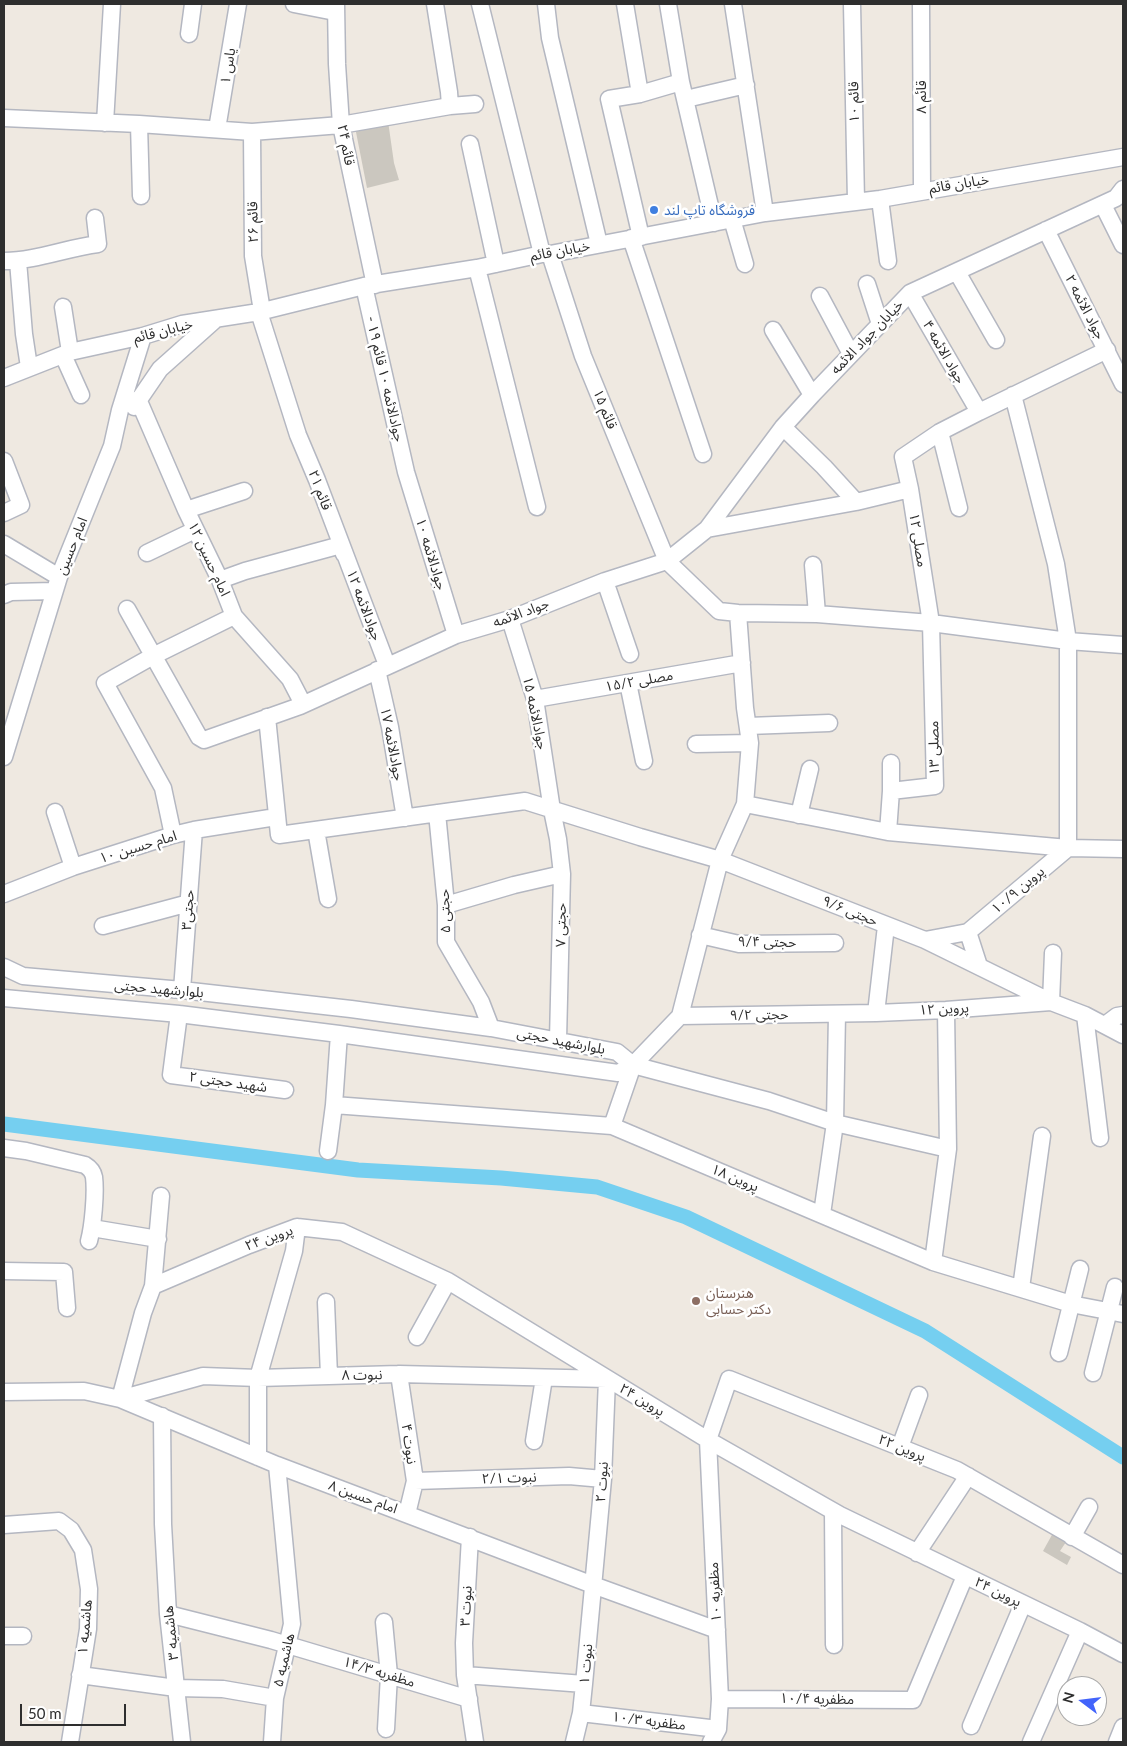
<!DOCTYPE html>
<meta charset="utf-8">
<style>
body{margin:0}
#map{position:relative;width:1127px;height:1746px;overflow:hidden;background:#efe9e1;font-family:Lato,sans-serif}
canvas{display:block}
.frame{position:absolute;inset:0;border:5px solid #2e2e2e;pointer-events:none}
.north{position:absolute;left:1057px;top:1676px;width:50px;height:50px;box-sizing:border-box;background:#fff;border:1px solid #ababab;border-radius:50%;rotate:285deg;font-size:14px;font-weight:700;line-height:20px;text-align:center;color:#2e2e2e}
.north::after{content:'';display:block;margin:auto;width:18px;height:22px;background:#4264fb;clip-path:polygon(50% 0,100% 100%,50% 72%,0 100%)}
.scale{position:absolute;left:20px;top:1704px;width:106px;height:22px;box-sizing:border-box;border:2px solid #2e2e2e;border-top:0;padding-left:6px;font-size:15px;line-height:18px;white-space:nowrap;color:#2e2e2e;-webkit-text-stroke:4px #fff;paint-order:stroke}
</style>
<div id="map">
<canvas width="1127" height="1746"></canvas>
<div class="frame"></div>
<div class="north">N</div>
<div class="scale">50 m</div>
</div>
<script>
const g = document.querySelector('canvas').getContext('2d');
g.lineJoin = 'round';
function strokePath(path, color, width, dash) { g.strokeStyle = color; g.lineWidth = width; g.lineCap = dash ? 'butt' : 'round'; g.setLineDash(dash || []); g.stroke(path); }
function fill(path, color) { g.fillStyle = color; g.fill(path, 'evenodd'); }
function write(font, color, halo, rows, align = 'center') {
  g.font = font + ' Lato,"Noto Sans Arabic",sans-serif'; g.lineWidth = 5; g.setLineDash([]); g.textBaseline = 'middle'; g.strokeStyle = halo; g.fillStyle = color; for (const [text, x, y, turn = 0] of rows) {
    g.save(); g.translate(x, y); g.rotate((+turn || 0) * Math.PI / 180); g.textAlign = isNaN(turn) ? turn : align; if (halo) g.strokeText(text, 0, 0); g.fillText(text, 0, 0); g.restore();
  }
}
strokePath(new Path2D(`
 M 4,1124 L 358,1170 L 501,1178 L 597,1187 L 686,1217 L 925,1331 L 1123,1457`), '#75cff0', 15);
fill(new Path2D(`
 M 388,121 L 394,163 L 399,180 L 367,188 L 355,127 Z
 M 1053,1533 L 1066,1542 L 1060,1551 L 1071,1557 L 1067,1565 L 1043,1551 Z`), '#cbc7bf');
const minor = new Path2D(`
 M 294,4 L 335,12
 M 336,4 L 337,64 L 341,125 L 375,285
 M 435,4 L 449,92 L 450,106
 M 480,4 L 542,254
 M 546,4 L 550,38 L 599,244
 M 625,4 L 640,94
 M 668,4 L 681,82 L 714,223
 M 733,4 L 765,213
 M 852,4 L 856,201
 M 921,4 L 922,190
 M 189,34 L 193,4
 M 686,99 L 746,85
 M 4,118 L 139,124 L 252,132 L 341,125 L 450,106 L 475,104
 M 105,123 L 112,4
 M 139,124 L 141,196
 M 217,129 L 238,4
 M 252,132 L 253,256 L 262,311
 M 470,144 L 496,264
 M 880,199 L 888,261
 M 1103,205 L 1123,245
 M 732,219 L 745,264
 M 1046,230 L 1123,384
 M 641,237 L 609,99 L 640,94 L 681,82
 M 631,238 L 703,454
 M 550,254 L 583,356 L 667,561 L 719,611 L 738,613 L 817,614 L 931,623 L 1068,641 L 1123,645
 M 4,261 C 36,261 66,248 98,244 L 95,218
 M 18,261 L 24,334 L 29,367
 M 477,268 L 537,507
 M 957,272 L 996,340
 M 867,284 L 880,324
 M 364,286 L 406,472 L 456,635
 M 910,293 L 979,412
 M 820,296 L 851,354
 M 63,307 L 70,352
 M 259,312 L 298,435 L 317,480 L 387,665
 M 773,330 L 812,395
 M 63,355 L 81,395
 M 4,378 L 70,352 L 143,336 L 182,324 L 259,312 L 364,286 L 477,268 L 542,254 L 550,254 L 765,213 L 880,199 L 1123,157
 M 1013,395 L 1056,564 L 1068,641 L 1068,848
 M 138,399 L 186,510 L 220,580 L 234,616 L 290,679 L 303,704
 M 134,407 L 160,369 L 216,319
 M 783,427 L 824,467 L 856,502
 M 940,432 L 959,508
 M 4,461 L 21,505 L 4,513
 M 186,510 L 244,491
 M 707,529 L 856,502 L 910,489
 M 4,544 L 59,577
 M 147,553 L 195,530
 M 813,565 L 817,614
 M 220,580 L 245,571 L 341,545 L 344,554
 M 605,581 L 630,654
 M 4,595 L 11,592 L 54,591
 M 127,609 L 199,737 L 204,740 L 300,706 L 456,635 L 510,619 L 605,581 L 667,561 L 707,529 L 783,427 L 812,395 L 910,293 L 1116,198 L 1123,189
 M 510,619 L 535,699 L 552,810 L 558,839 L 562,874 L 558,1040
 M 377,670 L 390,727 L 405,818
 M 628,683 L 644,761
 M 535,699 L 742,663
 M 267,717 L 279,835 L 525,801 L 640,837 L 720,860 L 925,940 L 1051,1002 L 1085,1015 L 1123,1035
 M 748,726 L 829,723
 M 696,744 L 750,743
 M 4,757 L 59,577 L 112,446 L 120,410 L 143,336
 M 891,763 L 891,791
 M 745,804 L 888,832 L 1068,848 L 1123,849
 M 55,812 L 73,867
 M 437,813 L 446,905 L 446,942 L 481,1002 L 491,1028
 M 799,815 L 810,769
 M 316,830 L 328,899
 M 888,832 L 891,791 L 935,786 L 931,623 L 910,489 L 903,457 L 940,432 L 979,412 L 1107,350
 M 173,835 L 163,788 L 105,683 L 153,656 L 234,616
 M 4,894 L 73,867 L 173,835 L 194,830 L 276,817
 M 446,905 L 514,885 L 562,874
 M 103,926 L 189,903
 M 968,932 L 1068,848
 M 968,932 L 979,966
 M 700,935 L 739,944 L 835,943
 M 925,940 L 968,932
 M 4,967 L 23,976 L 182,990 L 351,1009 L 491,1028 L 617,1052 L 633,1065 L 769,1101 L 835,1123 L 948,1149
 M 182,990 L 194,830
 M 4,998 L 179,1014 L 339,1034 L 618,1073 L 633,1065
 M 1051,1002 L 1053,953
 M 876,1013 L 886,926
 M 179,1014 L 171,1075 L 285,1090
 M 1085,1015 L 1100,1138
 M 680,1016 L 876,1013 L 946,1010 L 1051,1002
 M 1105,1025 L 1117,1016 L 1123,1015
 M 334,1105 L 612,1126 L 933,1262 L 1071,1304 L 1123,1314
 M 612,1126 L 633,1065 L 680,1016 L 720,860 L 745,804 L 750,743 L 745,708 L 738,613
 M 4,1148 L 26,1151 L 85,1165 C 90,1168 93,1172 94,1177 C 96,1193 93,1226 89,1241
 M 328,1151 L 334,1105 L 339,1034
 M 822,1214 L 835,1123 L 837,1014
 M 92,1228 L 158,1239
 M 933,1262 L 948,1149 L 946,1010
 M 4,1271 L 64,1272 L 67,1308
 M 153,1286 L 249,1245 L 297,1227 L 342,1232 L 448,1281 L 708,1440 L 840,1515 L 1080,1631 L 1123,1654
 M 1021,1288 L 1042,1136
 M 326,1302 L 329,1376
 M 417,1337 L 448,1281
 M 1059,1353 L 1080,1269
 M 1093,1373 L 1115,1287
 M 399,1374 L 415,1481 L 407,1514
 M 4,1392 L 84,1391 L 120,1399 L 277,1465 L 593,1585 L 717,1630
 M 120,1399 L 203,1376 L 258,1378 L 399,1374 L 607,1379 L 603,1479 L 584,1684 L 581,1713 L 574,1742
 M 120,1399 L 143,1313 L 153,1286 L 161,1196
 M 162,1416 L 163,1524 L 168,1614 L 182,1742
 M 534,1441 L 544,1378
 M 900,1447 L 919,1395
 M 258,1457 L 258,1378 L 294,1251 L 297,1227
 M 415,1481 L 569,1476 L 603,1479
 M 833,1511 L 834,1645
 M 4,1525 L 59,1521 L 71,1530 L 83,1550 L 89,1589 L 88,1629 L 70,1742
 M 470,1537 L 464,1643 L 465,1675 L 475,1742
 M 1072,1537 L 1089,1507
 M 917,1553 L 968,1476
 M 168,1614 L 271,1640 L 469,1699
 M 384,1622 L 389,1675 L 386,1729
 M 4,1636 L 23,1636
 M 80,1675 L 176,1688 L 223,1689 L 275,1698
 M 465,1675 L 584,1684
 M 720,1699 L 913,1700 L 965,1576
 M 581,1713 L 718,1729
 M 971,1726 L 1023,1604
 M 272,1742 L 275,1698 L 292,1624 L 277,1465
 M 711,1742 L 718,1729 L 720,1699 L 708,1440 L 729,1379 L 957,1470 L 1123,1565
 M 1031,1742 L 1080,1631
 M 1117,1742 L 1123,1727`);
strokePath(minor, '#b4b7c1', 19);
strokePath(minor, '#fff', 16);
for (const [x, y, r, color] of [
 [654,210,5,"#3f7fe0"],
 [696,1301,5,"#8d6e63"]
]) { const dot = new Path2D(); dot.arc(x, y, r, 0, 2 * Math.PI); g.fillStyle = color; g.fill(dot); strokePath(dot, '#fff', 2); }
write('14px', '#2e2e2e', '#fff', [
 ["یاس ۱",228,66,-81],
 ["قائم ۸",921,97,-90],
 ["قائم ۱۰",854,102,-91],
 ["قائم ۲۴",346,145,79],
 ["خیابان قائم",959,184,-9],
 ["قائم ۲۶",253,222,-91],
 ["خیابان قائم",560,251,-10],
 ["جواد الائمه ۲",1085,307,63],
 ["خیابان قائم",163,331,-14],
 ["خیابان جواد الائمه",867,337,-46],
 ["جواد الائمه ۴",944,352,60],
 ["- جوادالائمه ۱۰ قائم ۱۹",385,379,77],
 ["قائم ۱۵",605,409,68],
 ["قائم ۲۱",320,490,69],
 ["مصلی ۱۲",918,540,81],
 ["امام حسین",72,546,-68],
 ["جوادالائمه ۱۰",431,554,73],
 ["امام حسین ۱۲",209,559,65],
 ["جوادالائمه ۱۲",364,605,69],
 ["جواد الائمه",521,613,-20],
 ["مصلی ۱۵/۲",639,681,-10],
 ["جوادالائمه ۱۵",535,713,78],
 ["جوادالائمه ۱۷",392,744,79],
 ["مصلی ۱۳",934,748,-91],
 ["۱۰ امام حسین",138,847,-17],
 ["پروین ۱۰/۹",1018,890,-40],
 ["حجتی۳",188,910,-86],
 ["حجتی ۵",445,911,-92],
 ["حجتی ۹/۶",850,911,22],
 ["حجتی ۷",561,925,-89],
 ["حجتی ۹/۴",767,942,1],
 ["بلوارشهید حجتی",159,989,5],
 ["پروین ۱۲",944,1009,-3],
 ["حجتی ۹/۲",759,1015,-1],
 ["بلوارشهید حجتی",561,1041,11],
 ["شهید حجتی ۲",228,1082,8],
 ["پروین ۱۸",735,1178,23],
 ["پروین ۲۴",269,1238,-20],
 ["نبوت ۸",362,1375,-1],
 ["پروین ۲۴",642,1400,31],
 ["نبوت ۴",409,1444,82],
 ["پروین ۲۲",902,1448,22],
 ["نبوت ۲/۱",509,1478,-2],
 ["نبوت ۲",602,1482,-86],
 ["امام حسین ۸",363,1497,20],
 ["مظفریه ۱۰",715,1592,-93],
 ["پروین ۲۴",998,1592,26],
 ["نبوت ۳",466,1606,-87],
 ["۱ هاشمیه",85,1627,-85],
 ["هاشمیه ۳",171,1633,-96],
 ["هاشمیه ۵",284,1660,-77],
 ["نبوت ۱",586,1664,-85],
 ["مظفریه ۱۴/۳",379,1672,17],
 ["مظفریه ۱۰/۴",817,1699,1],
 ["مظفریه ۱۰/۳",649,1721,7]
]);
write('14px', '#366cbe', '#fff', [
 ["فروشگاه تاپ لند",664,210]
], 'left');
write('14px', '#785e54', '#fff', [
 ["هنرستان",706,1293],
 ["دکتر حسابی",706,1309]
], 'left');
</script>
